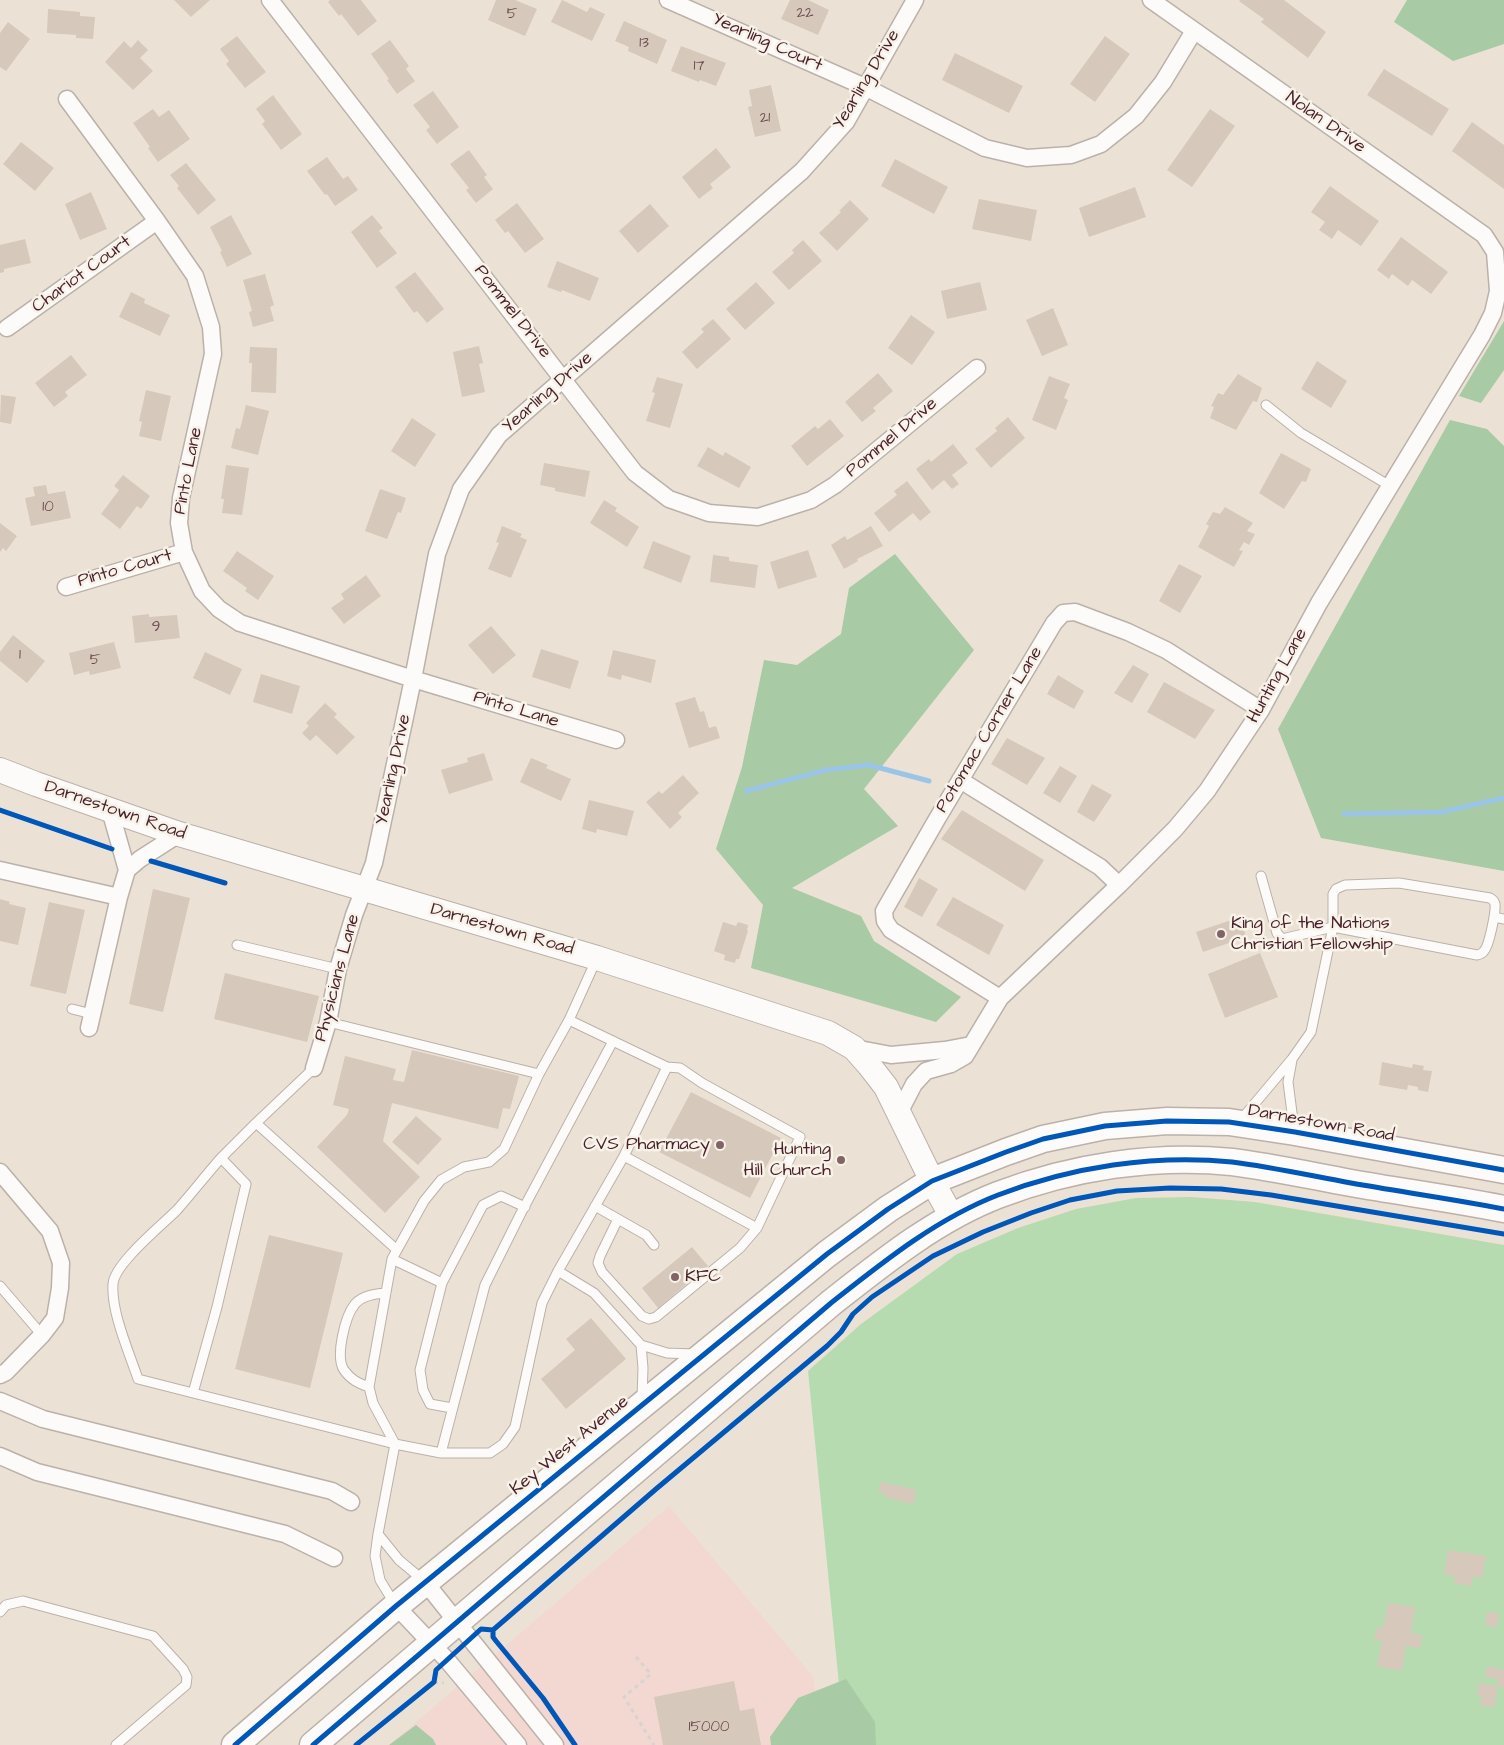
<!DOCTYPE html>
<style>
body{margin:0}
canvas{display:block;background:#ebe2d5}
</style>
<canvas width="1504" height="1745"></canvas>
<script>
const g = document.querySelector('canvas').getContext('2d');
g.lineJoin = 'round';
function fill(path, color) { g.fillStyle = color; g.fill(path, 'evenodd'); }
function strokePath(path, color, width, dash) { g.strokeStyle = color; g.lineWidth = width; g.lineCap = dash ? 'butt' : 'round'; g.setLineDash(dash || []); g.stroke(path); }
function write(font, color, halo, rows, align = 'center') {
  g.font = font + ' "Architects Daughter",sans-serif'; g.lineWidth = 5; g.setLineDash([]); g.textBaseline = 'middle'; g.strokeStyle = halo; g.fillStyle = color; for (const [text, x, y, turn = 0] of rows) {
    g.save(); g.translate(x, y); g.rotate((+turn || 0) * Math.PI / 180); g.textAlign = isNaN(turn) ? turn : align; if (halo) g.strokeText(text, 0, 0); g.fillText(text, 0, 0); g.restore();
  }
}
fill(new Path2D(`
 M 669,1506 L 813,1676 L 822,1745 L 389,1745 Z`), '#f2d8d1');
fill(new Path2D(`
 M 1191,1197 L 1255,1202 L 1504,1245 L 1504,1745 L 845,1745 L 808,1371 L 861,1324 L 957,1254 L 1018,1228 L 1076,1209 L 1136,1198 Z`), '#b7dbb0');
fill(new Path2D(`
 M 1407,0 L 1504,0 L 1504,44 L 1453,61 L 1394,22 Z
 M 1504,321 L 1504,370 L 1481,403 L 1459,396 Z
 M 1450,420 L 1487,429 L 1504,446 L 1504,871 L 1321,838 L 1278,729 Z
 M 895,554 L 974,650 L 864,789 L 898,826 L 792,888 L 861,916 L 874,941 L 961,997 L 936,1022 L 751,968 L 763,905 L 716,849 L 742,767 L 764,660 L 797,665 L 841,634 L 849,588 Z
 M 846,1679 L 875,1722 L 876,1745 L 771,1745 L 770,1737 L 798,1698 Z
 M 416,1725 L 433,1739 L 436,1745 L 389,1745 Z`), '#a8caa4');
strokePath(new Path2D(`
 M 746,791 L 826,770 L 869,765 L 929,781
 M 1344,814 L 1441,812 L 1504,798`), '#9bc5e6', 5);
fill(new Path2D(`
 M 174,0 L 210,0 L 191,17 Z
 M 330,0 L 361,0 L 377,21 L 358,36 L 341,14 L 339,16 L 328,2 Z
 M 496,0 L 515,0 L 537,9 L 525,36 L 488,20 Z
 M 562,0 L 587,12 L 590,7 L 605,14 L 592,41 L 551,22 Z
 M 790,0 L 808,0 L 829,10 L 818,35 L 781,19 Z
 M 1240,0 L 1284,0 L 1326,32 L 1308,58 L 1261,22 L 1264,19 L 1239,1 Z
 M 48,9 L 80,12 L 80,16 L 95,17 L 93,39 L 76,38 L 76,35 L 47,33 Z
 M 624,21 L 667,40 L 657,64 L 628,51 L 629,47 L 615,41 Z
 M 8,22 L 30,39 L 6,71 L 0,67 L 0,33 Z
 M 237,36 L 266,72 L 245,88 L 226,64 L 229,61 L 220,49 Z
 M 1105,36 L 1130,54 L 1095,102 L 1070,84 Z
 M 138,40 L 148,50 L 140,58 L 153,71 L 133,90 L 105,62 L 124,41 L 131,48 Z
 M 390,40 L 409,66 L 406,69 L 415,81 L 397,94 L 387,80 L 389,79 L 371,54 Z
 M 681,46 L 726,63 L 716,86 L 700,80 L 699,82 L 671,71 Z
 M 955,53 L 1023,86 L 1009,113 L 942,80 Z
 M 1384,69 L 1449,109 L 1432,136 L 1367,95 Z
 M 771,85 L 781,131 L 755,137 L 748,107 L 752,106 L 749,90 Z
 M 433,91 L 459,127 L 437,144 L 426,130 L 430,127 L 413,105 Z
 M 273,95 L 302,134 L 281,150 L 262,124 L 265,121 L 256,109 Z
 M 153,109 L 159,117 L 169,110 L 190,139 L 158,162 L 148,148 L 150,147 L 133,123 Z
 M 1210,109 L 1235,126 L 1192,187 L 1167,170 Z
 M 1472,122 L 1504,145 L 1504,189 L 1452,151 Z
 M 21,142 L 54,168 L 35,191 L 3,164 Z
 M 716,148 L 731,167 L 710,184 L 713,188 L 699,199 L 682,177 Z
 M 469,150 L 487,175 L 484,177 L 493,189 L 476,203 L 466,190 L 469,188 L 450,164 Z
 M 327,157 L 343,179 L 348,176 L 358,190 L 335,206 L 327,194 L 325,195 L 307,171 Z
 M 895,159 L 948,187 L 934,214 L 881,186 Z
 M 186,163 L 216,200 L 198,215 L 177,188 L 179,186 L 170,175 Z
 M 1330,186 L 1379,221 L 1361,246 L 1338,230 L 1332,239 L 1319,230 L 1325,222 L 1311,212 Z
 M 1135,187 L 1146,217 L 1089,237 L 1079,208 Z
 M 91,192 L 107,229 L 80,240 L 65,204 Z
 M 979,199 L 1037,210 L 1031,241 L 972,229 Z
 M 850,200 L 869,219 L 837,251 L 819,233 L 841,212 L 839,211 Z
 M 517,203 L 544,239 L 525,253 L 508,231 L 505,233 L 495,220 Z
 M 650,204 L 669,226 L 638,253 L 619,231 Z
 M 231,215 L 252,254 L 227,267 L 220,252 L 222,251 L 210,227 Z
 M 372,215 L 383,228 L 379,231 L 397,253 L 377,268 L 351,232 Z
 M 1401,237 L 1448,272 L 1431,294 L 1412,280 L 1408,286 L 1392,274 L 1389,279 L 1377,270 Z
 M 25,239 L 31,263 L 4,269 L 4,272 L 0,273 L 0,245 Z
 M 803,240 L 822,261 L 789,290 L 772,272 L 794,253 L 792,250 Z
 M 557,261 L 599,278 L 590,301 L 562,290 L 561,292 L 547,287 Z
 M 415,272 L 444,309 L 427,323 L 417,311 L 414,313 L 395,287 Z
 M 265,274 L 274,305 L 270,307 L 274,321 L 253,327 L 249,312 L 252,311 L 243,280 Z
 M 756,282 L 775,303 L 745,330 L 726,309 Z
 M 980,282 L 987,310 L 947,319 L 941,291 Z
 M 131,292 L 145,299 L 144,303 L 170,315 L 160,336 L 119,317 Z
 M 1053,308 L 1068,345 L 1042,356 L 1026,320 Z
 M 911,315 L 935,332 L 912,365 L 888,348 Z
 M 713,319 L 731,339 L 697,369 L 682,352 L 704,332 L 701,329 Z
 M 479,346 L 483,363 L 479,364 L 485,392 L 462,397 L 453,352 Z
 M 250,347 L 277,348 L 276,393 L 251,392 L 252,363 L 249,363 Z
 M 71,355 L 87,375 L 65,392 L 68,396 L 54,407 L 35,383 Z
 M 1317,361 L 1347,381 L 1331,408 L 1301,389 Z
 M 878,373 L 893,391 L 873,408 L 876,411 L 862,422 L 845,402 Z
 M 1238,374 L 1262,388 L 1257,402 L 1253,401 L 1236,430 L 1210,418 L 1214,407 L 1211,406 L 1218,393 L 1223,395 Z
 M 1049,376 L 1070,384 L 1064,398 L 1068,400 L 1056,430 L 1032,420 Z
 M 657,377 L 683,384 L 670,428 L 646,421 L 655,393 L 652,392 Z
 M 146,390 L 171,396 L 161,441 L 139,436 L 142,422 L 139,421 Z
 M 1,395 L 16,397 L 11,424 L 0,422 Z
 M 246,405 L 269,411 L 258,455 L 231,448 L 236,428 L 240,429 Z
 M 1008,417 L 1025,438 L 991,468 L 975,449 L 997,431 L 995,428 Z
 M 412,418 L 436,434 L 415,467 L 391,451 Z
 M 830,419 L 844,436 L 807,466 L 791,446 L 815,426 L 818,429 Z
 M 953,444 L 968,463 L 952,475 L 959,484 L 952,489 L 944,480 L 932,490 L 916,469 L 929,459 L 931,462 Z
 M 708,447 L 723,456 L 725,452 L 751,467 L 739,488 L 697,466 Z
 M 1281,453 L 1311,469 L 1306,482 L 1302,481 L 1284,509 L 1259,493 Z
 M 544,463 L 590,471 L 585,497 L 555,491 L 555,488 L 540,485 Z
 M 226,465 L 249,468 L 242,515 L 222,513 L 224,499 L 221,499 Z
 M 123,475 L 150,496 L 141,509 L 137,506 L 120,529 L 101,514 L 119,490 L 114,486 Z
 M 907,481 L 931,512 L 920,521 L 913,513 L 889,532 L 874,513 L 897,495 L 894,491 Z
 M 46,485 L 48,494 L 65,491 L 71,518 L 31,526 L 25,498 L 35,496 L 33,487 Z
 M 380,489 L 406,498 L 401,513 L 398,512 L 387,539 L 365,531 Z
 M 604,500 L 617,508 L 615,511 L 639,527 L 627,547 L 590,523 Z
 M 1225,507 L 1253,523 L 1247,531 L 1255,534 L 1249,545 L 1244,542 L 1239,550 L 1243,551 L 1234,567 L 1198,547 L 1209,526 L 1206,524 L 1213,512 L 1220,514 Z
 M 0,523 L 17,536 L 6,551 L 3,548 L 0,552 Z
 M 502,526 L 522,534 L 520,537 L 527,540 L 511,578 L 488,569 L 499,543 L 496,542 Z
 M 871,526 L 883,546 L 857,559 L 858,561 L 844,569 L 831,545 L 845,536 L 847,540 Z
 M 653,541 L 691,556 L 681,583 L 643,568 Z
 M 808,550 L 817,577 L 778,589 L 770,562 Z
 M 237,551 L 274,576 L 258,600 L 245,591 L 247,588 L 223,571 Z
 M 713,555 L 729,557 L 729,561 L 758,565 L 755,588 L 710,582 Z
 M 1179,564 L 1202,576 L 1180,613 L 1159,601 Z
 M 366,575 L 381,596 L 344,624 L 331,608 L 344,599 L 341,594 Z
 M 149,614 L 149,617 L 177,615 L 180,638 L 135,643 L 132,616 Z
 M 491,626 L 516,655 L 493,674 L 468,645 Z
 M 13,635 L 45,661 L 27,683 L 0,661 L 0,652 Z
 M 114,642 L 121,668 L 90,675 L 89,671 L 74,675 L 69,653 Z
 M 541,649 L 579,661 L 570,689 L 532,677 Z
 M 613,650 L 656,660 L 651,683 L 622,675 L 621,680 L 607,676 Z
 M 205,652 L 242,669 L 230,695 L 193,678 Z
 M 1133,665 L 1149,674 L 1132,703 L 1114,693 Z
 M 261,674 L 300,686 L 292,714 L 253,702 Z
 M 1058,675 L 1084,691 L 1074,709 L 1047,694 Z
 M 1164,682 L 1215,710 L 1195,739 L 1147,712 Z
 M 695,697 L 700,712 L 704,711 L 709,728 L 716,726 L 720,738 L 689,748 L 675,703 Z
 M 325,703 L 337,714 L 334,717 L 355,737 L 337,755 L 316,735 L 310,741 L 302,733 L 309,726 L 306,723 Z
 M 1007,738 L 1045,758 L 1027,785 L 991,764 Z
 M 484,753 L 493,780 L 449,794 L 441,770 L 468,762 L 467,758 Z
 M 531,758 L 548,765 L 546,768 L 571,779 L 561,801 L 520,782 Z
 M 1060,766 L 1077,776 L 1060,803 L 1043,793 Z
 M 683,775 L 699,793 L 678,813 L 682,817 L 670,829 L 646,802 L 659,791 L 662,794 Z
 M 1092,784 L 1112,795 L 1094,822 L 1077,812 Z
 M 589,800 L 634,811 L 627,836 L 597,829 L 596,833 L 582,829 Z
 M 962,810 L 1044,860 L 1025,891 L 941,839 Z
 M 919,878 L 938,889 L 922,917 L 904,907 Z
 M 153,889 L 190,898 L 163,1012 L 129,1004 Z
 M 953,897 L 1004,925 L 989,955 L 936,925 Z
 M 0,899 L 10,902 L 9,904 L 26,908 L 18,945 L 0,941 Z
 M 49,902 L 85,910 L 66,994 L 30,986 Z
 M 1240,917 L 1246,937 L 1203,952 L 1196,932 Z
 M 723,922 L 736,926 L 738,922 L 748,925 L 747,930 L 748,931 L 739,959 L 736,959 L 735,963 L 724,960 L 725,955 L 714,951 Z
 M 1260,953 L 1278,997 L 1225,1018 L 1208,974 Z
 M 225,973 L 319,996 L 307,1042 L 214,1019 Z
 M 412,1050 L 519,1076 L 510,1109 L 503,1108 L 498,1129 L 392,1103 L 383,1141 L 420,1177 L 385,1213 L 317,1147 L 347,1115 L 349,1109 L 333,1105 L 345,1056 L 396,1069 L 393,1080 L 404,1082 Z
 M 1382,1062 L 1412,1068 L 1413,1064 L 1424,1066 L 1423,1070 L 1432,1071 L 1428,1092 L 1418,1090 L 1418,1087 L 1408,1085 L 1407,1090 L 1379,1085 Z
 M 691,1092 L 781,1138 L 750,1198 L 659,1152 Z
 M 416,1116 L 442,1139 L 418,1165 L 392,1142 Z
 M 269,1235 L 343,1253 L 310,1388 L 235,1369 Z
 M 692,1247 L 708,1266 L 658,1308 L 642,1288 Z
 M 591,1318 L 626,1359 L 566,1409 L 541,1379 L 575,1350 L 566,1339 Z
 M 881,1482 L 917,1490 L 913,1504 L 884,1497 L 885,1493 L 878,1492 Z
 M 1448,1550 L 1486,1556 L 1482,1578 L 1473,1576 L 1471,1586 L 1454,1583 L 1455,1576 L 1444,1574 Z
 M 1388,1603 L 1415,1607 L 1411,1633 L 1422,1635 L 1420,1648 L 1406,1646 L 1402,1671 L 1377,1666 L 1382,1641 L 1374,1640 L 1377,1627 L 1383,1628 Z
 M 1487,1612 L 1499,1613 L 1497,1627 L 1485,1625 Z
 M 1487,1666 L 1504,1670 L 1504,1688 L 1498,1686 L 1497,1679 L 1485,1677 Z
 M 734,1681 L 740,1711 L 754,1708 L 761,1745 L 663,1745 L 654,1697 Z
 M 1479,1683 L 1498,1686 L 1494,1707 L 1480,1705 L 1482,1696 L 1477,1695 Z`), '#d6c8bb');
const lane = new Path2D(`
 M 1266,405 L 1301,433 L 1390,486
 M 1494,917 L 1504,919
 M 237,945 L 338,969
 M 72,1009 L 92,1014
 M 569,1020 L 667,1067
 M 328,1022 L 539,1074
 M 1292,1060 L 1288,1082 L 1294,1128
 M 314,1068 L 256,1123 L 397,1250
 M 1240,1121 L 1292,1059 L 1311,1032 L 1333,927 L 1333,894 L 1336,889 L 1345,885 L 1399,883 L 1490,898 C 1493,900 1494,900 1495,904 C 1496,912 1489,946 1484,951 C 1482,954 1481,954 1477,955 L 1333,927 L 1282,939 L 1277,933 L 1261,876
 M 221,1158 L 256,1123
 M 595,1206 L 646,1235 L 654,1245
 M 618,1219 L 600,1256 L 598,1263 L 602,1272 L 642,1316 L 649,1319 L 656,1317 L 740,1248 L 757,1228
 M 392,1259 L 442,1283 L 420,1370 L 423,1390 L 430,1404 L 452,1408
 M 558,1271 L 594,1293 L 641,1345
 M 442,1283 L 483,1205 L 501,1196 L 525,1207
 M 0,1286 L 42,1335
 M 369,1387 C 358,1383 351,1380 344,1370 C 335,1357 345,1316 355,1304 C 363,1295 375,1294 386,1293
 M 193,1393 L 138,1379 C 129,1352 111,1312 113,1284 C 114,1264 162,1225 177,1210 C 192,1193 206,1175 221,1158 L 246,1184 L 217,1307 L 193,1393 L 395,1444 L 441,1453 L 490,1453 L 503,1444 L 515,1427 L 542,1303 L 558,1271 L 624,1156 L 757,1228 L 800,1137 L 702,1083 L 680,1068 L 667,1067 L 624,1156
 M 642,1398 L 643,1368 L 641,1345 L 667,1353 L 694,1354
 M 441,1453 L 485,1285 L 521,1213 L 613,1041
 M 378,1534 L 399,1560 L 423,1580
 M 394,1603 L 380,1580 L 375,1556 L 378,1534 L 395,1444 L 373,1403 L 369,1387 L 392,1259 L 424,1201 L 441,1180 L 464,1167 L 489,1162 L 504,1149 L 539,1074 L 569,1020 L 597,958
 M 0,1612 L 6,1605 L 23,1601 L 153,1636 L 183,1669 L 187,1677 L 186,1685 L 116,1745`);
const street = new Path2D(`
 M 270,0 L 635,473 L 669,499 L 709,513 L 758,517 L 811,500 L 835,485 L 977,368
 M 668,0 L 865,87 L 985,148 L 1027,158 L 1071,155 L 1101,144 L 1136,116 L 1163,82 L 1194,31
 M 67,99 L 157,221 L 195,276 L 211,327 L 213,354 L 181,498 L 179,523 L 184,552 L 202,591 L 219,609 L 240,623 L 413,679 L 616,740
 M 7,328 L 157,221
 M 66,587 L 184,552
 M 960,780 L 1100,867 L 1119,885
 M 110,810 L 127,870 L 119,897
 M 0,870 L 119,897 L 89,1028
 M 127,870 L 140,859 L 179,834
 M 1000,998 L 891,930 L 885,921 L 884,911 L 937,819 L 1054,623 L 1063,613 L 1075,612 L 1128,632 L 1166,650 L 1261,710
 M 854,1048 L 891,1055 L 945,1050 L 971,1045
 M 314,1068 L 328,1022 L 338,969 L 354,915 L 374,863 L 413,679 L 437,554 L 461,489 L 499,435 L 802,171 L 846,122 L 915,0
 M 899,1113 L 914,1084 L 926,1071 L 951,1064 L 965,1056 L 1000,998 L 1119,885 L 1175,829 L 1207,791 L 1261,710 L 1319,603 L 1482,335 L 1493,313 L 1498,291 L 1495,252 L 1484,235 L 1151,0
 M 0,1172 L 50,1231 L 61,1263 L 60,1288 L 55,1318 L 42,1335 L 6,1372 L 0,1375
 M 0,1401 L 43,1419 L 332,1491 L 351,1502
 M 0,1456 L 37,1472 L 285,1534 L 334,1558
 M 425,1582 L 555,1745
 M 396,1606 L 447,1660 L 518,1745`);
const secondary = new Path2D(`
 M 0,770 L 36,784 L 179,834 L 597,958 L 828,1033 L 854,1048 L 869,1065 L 886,1087 L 932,1181 L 952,1217`);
const primary = new Path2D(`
 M 235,1745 L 396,1606 L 827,1254 L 888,1209 L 932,1181 L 1006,1152 L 1043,1139 L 1105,1126 L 1167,1121 L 1229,1122 L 1295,1132 L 1504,1170
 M 313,1745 L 831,1303 C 883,1262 936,1219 998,1195 C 1071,1167 1154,1154 1232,1162 C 1272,1167 1312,1176 1351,1183 C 1402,1192 1453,1199 1504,1209`);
strokePath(lane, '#bbb1aa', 11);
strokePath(street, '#bbb1aa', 19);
strokePath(secondary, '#bbb1aa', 26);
strokePath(primary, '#bbb1aa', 29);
strokePath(new Path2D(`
 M 636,1657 L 651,1674 L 624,1697 L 654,1745
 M 434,1682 L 444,1683`), '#d7d3d0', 3, [4, 4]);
strokePath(lane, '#fcfbf9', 9);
strokePath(street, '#fcfbf9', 16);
strokePath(secondary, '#fcfbf9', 24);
strokePath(primary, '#fcfbf9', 26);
strokePath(new Path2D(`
 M 0,810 L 112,849
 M 151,861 L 225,883
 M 493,1630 L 493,1637 L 496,1641 L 543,1698 L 575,1745
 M 235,1745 L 396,1606 L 827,1254 L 888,1209 L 932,1181 L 1006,1152 L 1043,1139 L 1105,1126 L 1167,1121 L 1229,1122 L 1295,1132 L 1504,1170
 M 313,1745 L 831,1303 C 883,1262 936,1219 998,1195 C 1071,1167 1154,1154 1232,1162 C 1272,1167 1312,1176 1351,1183 C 1402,1192 1453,1199 1504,1209
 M 356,1745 L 434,1682 L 436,1670 L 481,1629 L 493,1630 L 656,1489 L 827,1346 L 841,1332 L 853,1314 L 872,1297 L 933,1256 L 983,1232 L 1031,1213 L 1070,1200 L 1117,1191 L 1170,1188 L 1221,1189 L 1271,1195 L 1504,1234`), '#0057b8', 5);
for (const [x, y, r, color] of [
 [1221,934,5,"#826366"],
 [720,1145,5,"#826366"],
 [841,1160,5,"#826366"],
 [675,1277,5,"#826366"]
]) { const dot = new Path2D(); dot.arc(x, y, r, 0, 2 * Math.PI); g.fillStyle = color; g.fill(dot); strokePath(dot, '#f7f3e8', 2); }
write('15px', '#6d494f', null, [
 ["22",805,14],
 ["5",512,15],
 ["13",644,44],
 ["17",699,67],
 ["21",765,119],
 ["10",48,508],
 ["9",156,628],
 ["1",20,656],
 ["5",95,661],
 ["15000",709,1728]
]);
write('18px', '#4a1f2b', '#f7f3e8', [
 ["Yearling Court",767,43,24],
 ["Yearling Drive",867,80,-59],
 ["Nolan Drive",1325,123,35],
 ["Chariot Court",82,275,-36],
 ["Pommel Drive",512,312,52],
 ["Yearling Drive",548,393,-41],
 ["Pommel Drive",892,438,-40],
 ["Pinto Lane",189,471,-79],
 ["Pinto Court",125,569,-16],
 ["Hunting Lane",1278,676,-61],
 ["Pinto Lane",516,710,17],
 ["Potomac Corner Lane",990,730,-59],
 ["Yearling Drive",394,770,-78],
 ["Darnestown Road",115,811,19],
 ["Darnestown Road",502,930,16],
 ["Physicians Lane",338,978,-75],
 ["Darnestown Road",1321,1124,10],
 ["Key West Avenue",570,1446,-39]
]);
write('18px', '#4a1f2b', '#f7f3e8', [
 ["King of the Nations",1231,924],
 ["Christian Fellowship",1231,945],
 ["CVS Pharmacy",710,1145,"right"],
 ["Hunting",831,1150,"right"],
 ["Hill Church",831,1171,"right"],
 ["KFC",685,1277]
], 'left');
</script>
